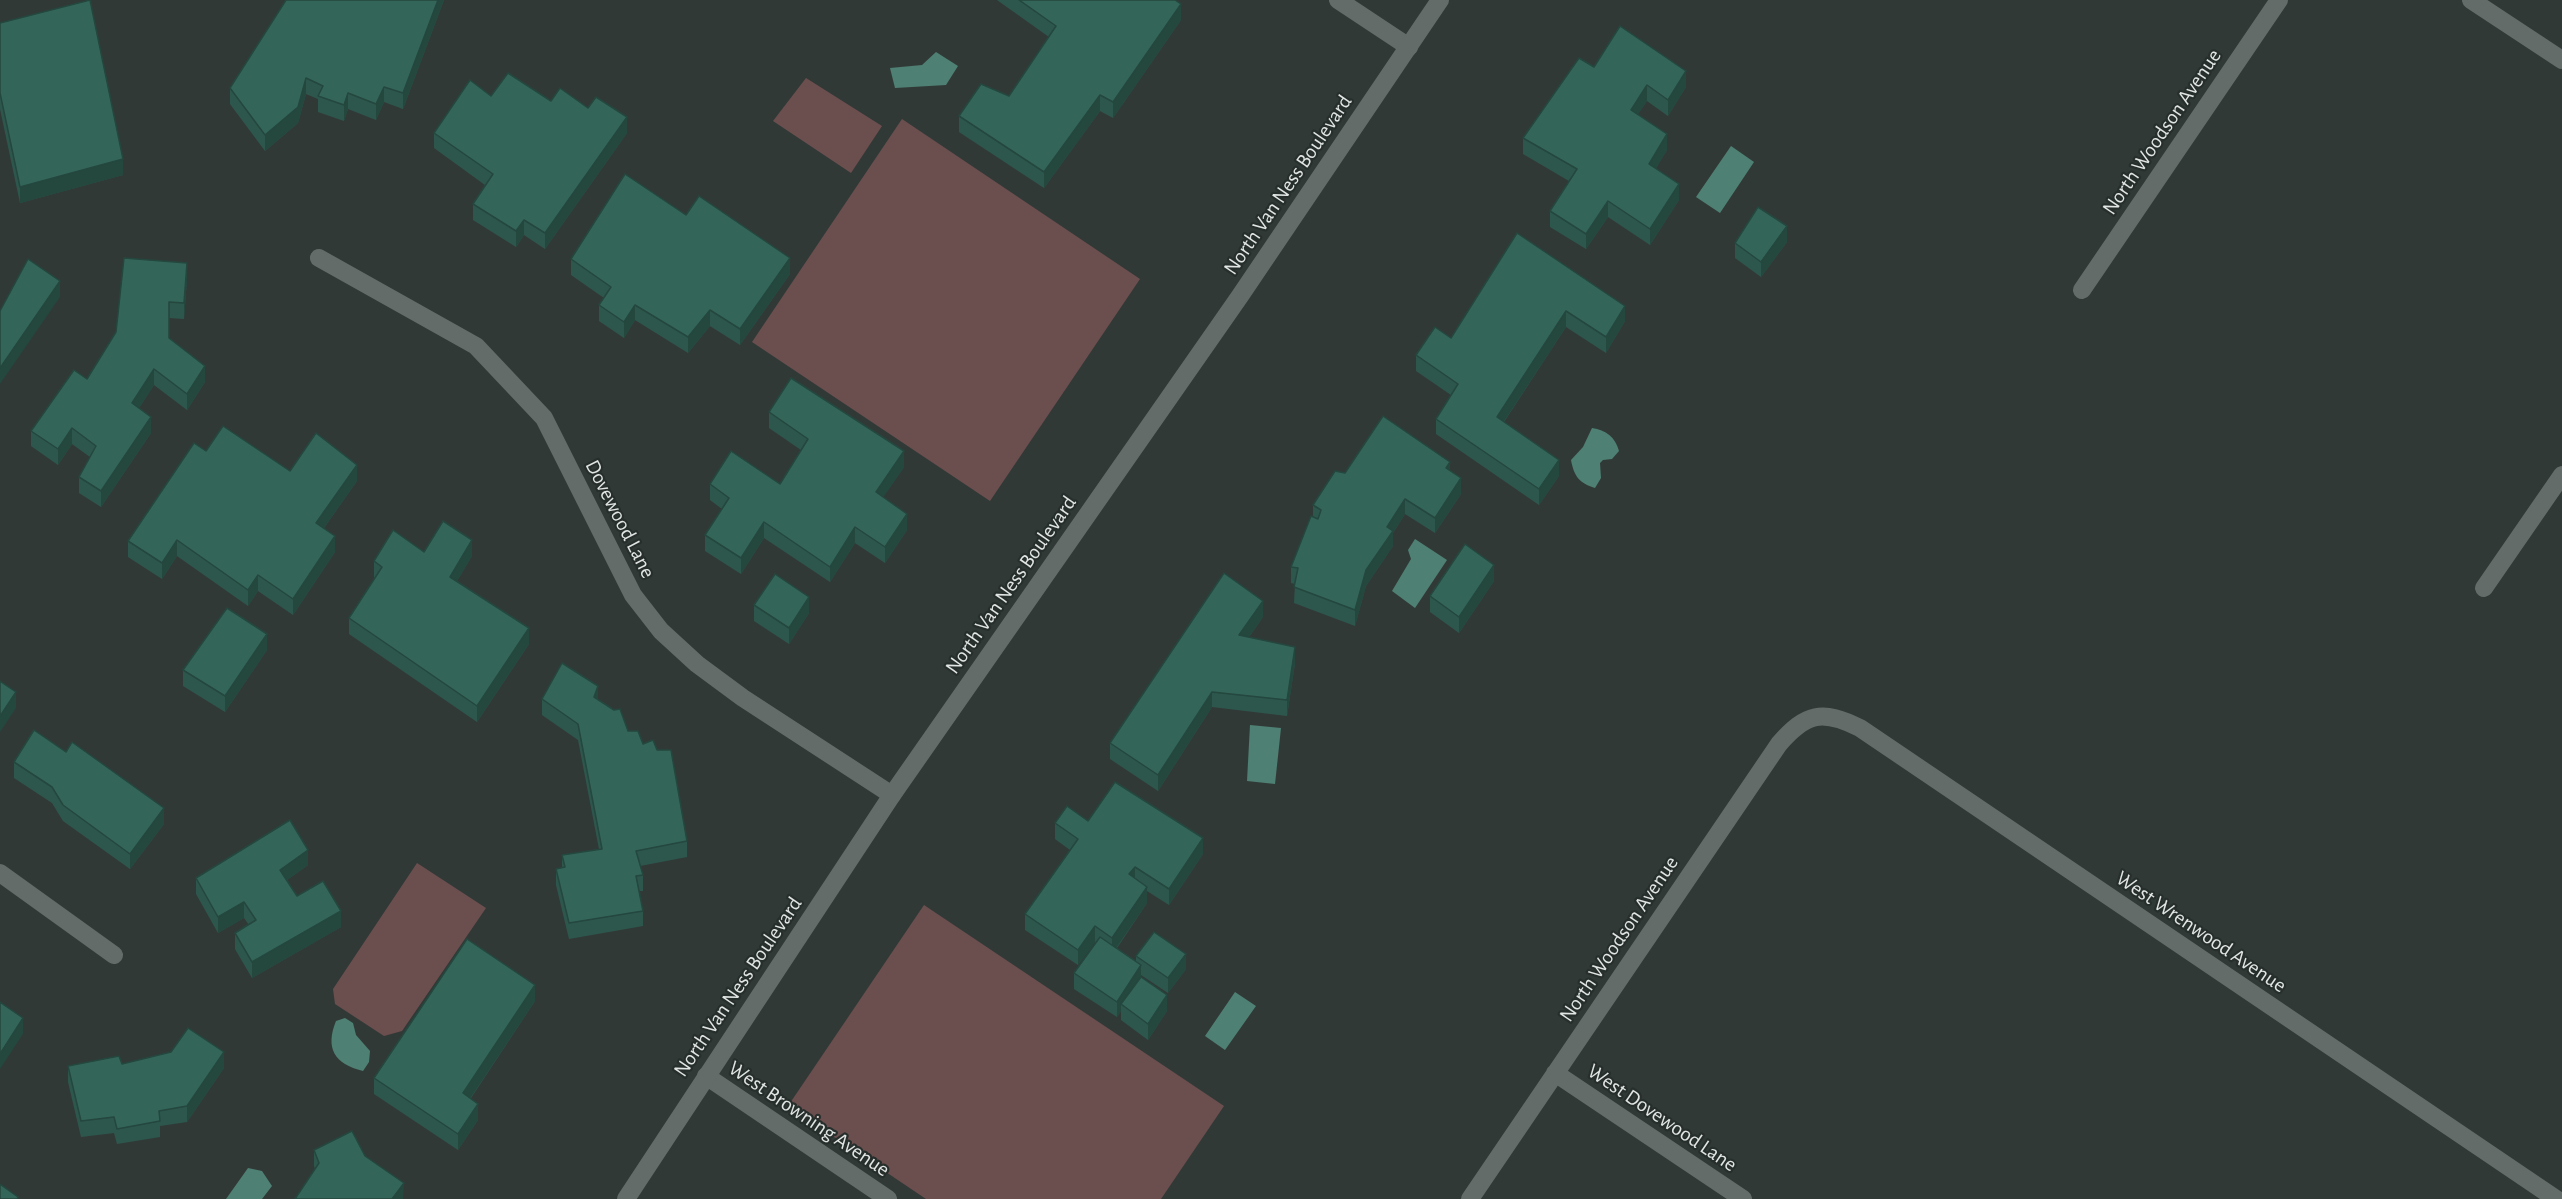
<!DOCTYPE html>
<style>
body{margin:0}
canvas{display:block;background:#313937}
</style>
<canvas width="2562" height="1199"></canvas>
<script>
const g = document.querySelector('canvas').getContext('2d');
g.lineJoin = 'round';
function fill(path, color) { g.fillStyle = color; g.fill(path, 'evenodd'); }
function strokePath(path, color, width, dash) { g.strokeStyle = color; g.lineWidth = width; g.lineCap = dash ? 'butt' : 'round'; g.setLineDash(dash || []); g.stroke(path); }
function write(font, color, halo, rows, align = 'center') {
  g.font = font + ' "Alegreya Sans",sans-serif'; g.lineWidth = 4.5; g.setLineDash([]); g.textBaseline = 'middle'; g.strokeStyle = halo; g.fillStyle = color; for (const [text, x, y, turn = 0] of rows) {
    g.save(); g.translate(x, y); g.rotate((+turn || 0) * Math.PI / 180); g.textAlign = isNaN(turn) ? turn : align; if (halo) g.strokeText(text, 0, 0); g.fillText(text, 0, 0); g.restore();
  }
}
fill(new Path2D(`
 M 806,78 L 882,126 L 851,173 L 773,121 Z
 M 902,119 L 1140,279 L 990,501 L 752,342 Z
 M 417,863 L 486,908 L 402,1031 L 384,1036 L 335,1004 L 333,989 Z
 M 924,905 L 1224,1106 L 1161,1199 L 926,1199 L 788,1106 Z`), '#6b4e4e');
fill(new Path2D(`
 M 936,52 L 958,66 L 946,85 L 895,88 L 890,68 L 922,65 Z
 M 1731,146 L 1754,162 L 1720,213 L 1696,197 Z
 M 1592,428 C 1606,430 1615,437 1619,451 L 1612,459 L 1603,460 L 1600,463 L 1601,478 L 1595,488 C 1579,483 1574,476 1571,460 L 1583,447 Z
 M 1415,539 L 1447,560 L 1415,608 L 1392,591 L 1411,559 L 1408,550 Z
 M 1250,725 L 1281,728 L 1275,784 L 1247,781 Z
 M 1235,992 L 1256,1006 L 1225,1050 L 1205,1036 Z
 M 345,1018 L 353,1023 L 356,1035 L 370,1051 L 369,1062 L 363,1071 C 334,1064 325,1048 336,1021 Z
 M 248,1168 L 262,1171 L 272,1186 L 262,1199 L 226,1199 Z`), '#4e8073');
strokePath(new Path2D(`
 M 1338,0 L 1409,47
 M 319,258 L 476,346 L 544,418 L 633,595 L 661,631 L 697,664 L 743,698 L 892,795
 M 2082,290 L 2279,0
 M 2484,588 L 2562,475
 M 0,873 L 114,955
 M 1555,1073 L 1743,1199
 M 706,1076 L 888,1199
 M 1470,1199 L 1779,744 C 1806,713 1822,709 1860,728 L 2556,1199`), '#636c69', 18);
strokePath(new Path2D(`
 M 2471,0 L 2562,60
 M 626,1199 L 892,795 L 1240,296 L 1440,0`), '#636c69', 18);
fill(new Path2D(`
 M 286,0 L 444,0 L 403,109 L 384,102 L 376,120 L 348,109 L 344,121 L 318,112 L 318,99 L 306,94 L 298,123 L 265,151 L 230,104 L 230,88 Z
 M 997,0 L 1175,0 L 1181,20 L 1113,118 L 1100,111 L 1044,188 L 959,132 L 959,116 L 1009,96 L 1049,37 Z
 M 0,23 L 123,175 L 20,203 L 0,109 Z
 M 1594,67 L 1686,87 L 1668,116 L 1647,101 L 1638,114 L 1667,150 L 1656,168 L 1679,200 L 1650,245 L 1608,217 L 1586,249 L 1550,227 L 1550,211 L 1569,181 L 1523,154 L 1523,138 Z
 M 491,96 L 551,101 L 588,108 L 627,133 L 545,249 L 524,235 L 516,247 L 473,220 L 473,204 L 485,185 L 434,148 L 434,133 Z
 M 686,215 L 790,274 L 740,345 L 710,326 L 688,353 L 635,320 L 624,338 L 599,321 L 599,305 L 604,298 L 571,275 L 571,259 Z
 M 1517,233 L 1625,321 L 1606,353 L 1566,327 L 1504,422 L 1559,476 L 1539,505 L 1436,434 L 1436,419 L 1451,395 L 1416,371 L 1416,355 L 1451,338 Z
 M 1787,242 L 1761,277 L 1735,258 L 1735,243 Z
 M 187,279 L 184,319 L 169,318 L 169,338 L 205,382 L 187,410 L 154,385 L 139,408 L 151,433 L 101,507 L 79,493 L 79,477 L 90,457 L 72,444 L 58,465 L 31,446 L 31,431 L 87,379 Z
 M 769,412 L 904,467 L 883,497 L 907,530 L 885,563 L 855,543 L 830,582 L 764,538 L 741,574 L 705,551 L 705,535 L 722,509 L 710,500 L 710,484 L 780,484 L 801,450 L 769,428 Z
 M 206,451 L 290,471 L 357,481 L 324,528 L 335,552 L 293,615 L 258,591 L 248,606 L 177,556 L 162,579 L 128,557 L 128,541 Z
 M 1450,470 L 1461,494 L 1435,533 L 1405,514 L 1393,533 L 1393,546 L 1366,586 L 1355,626 L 1294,603 L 1295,584 L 1291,583 L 1291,567 L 1313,517 L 1313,505 L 1345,473 Z
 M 424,552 L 472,556 L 457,581 L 529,644 L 477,722 L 349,634 L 349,618 L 375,578 L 374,577 L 374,561 Z
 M 1494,581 L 1459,633 L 1430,612 L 1430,596 Z
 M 754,605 L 809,613 L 789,644 L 754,621 Z
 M 1263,617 L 1249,637 L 1295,663 L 1287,716 L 1212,707 L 1158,791 L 1110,759 L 1110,743 Z
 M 267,650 L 225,712 L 183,686 L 183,670 Z
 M 542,699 L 598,700 L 628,731 L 643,744 L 687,841 L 687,857 L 640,866 L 643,875 L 643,891 L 639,891 L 643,911 L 643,926 L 569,939 L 556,885 L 556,869 L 562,868 L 562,855 L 599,849 L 578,740 L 542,715 Z
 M 14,762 L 164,824 L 130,869 L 63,821 L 52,803 L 14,778 Z
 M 1088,821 L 1203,854 L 1169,905 L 1147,891 L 1147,903 L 1117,948 L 1136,961 L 1136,956 L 1186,969 L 1168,993 L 1141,975 L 1141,977 L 1167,1011 L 1148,1040 L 1121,1020 L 1121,1011 L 1117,1017 L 1074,989 L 1074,973 L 1096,942 L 1095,942 L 1078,965 L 1025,930 L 1025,914 L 1070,850 L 1055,839 L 1055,823 Z
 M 308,865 L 287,880 L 297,896 L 341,927 L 252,978 L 235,949 L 235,933 L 249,925 L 244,918 L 218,933 L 196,894 L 196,878 Z
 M 535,1001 L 471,1098 L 478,1120 L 458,1150 L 374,1094 L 374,1078 Z
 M 122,1064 L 224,1068 L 187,1122 L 160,1126 L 160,1137 L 117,1144 L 114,1133 L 81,1137 L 68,1082 L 68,1066 Z
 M 352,1131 L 315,1169 L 314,1166 L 314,1150 Z`), '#2d574d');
fill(new Path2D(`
 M 438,0 L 444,0 L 403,109 L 403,93 Z
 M 1181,4 L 1181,20 L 1113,118 L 1113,102 Z
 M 1686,71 L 1686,87 L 1668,116 L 1668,100 Z
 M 306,78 L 306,94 L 298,123 L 265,151 L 265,135 Z
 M 1647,85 L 1647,101 L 1631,125 L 1631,110 Z
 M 384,87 L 384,102 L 376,120 L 376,104 Z
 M 348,93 L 348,109 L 344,121 L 344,105 Z
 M 1100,95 L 1100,111 L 1044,188 L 1044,172 Z
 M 627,117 L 627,133 L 545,249 L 545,233 Z
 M 1667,134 L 1667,150 L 1649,180 L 1649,164 Z
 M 123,159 L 123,175 L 20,203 L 20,187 Z
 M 1679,184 L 1679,200 L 1650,245 L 1650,229 Z
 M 1608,201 L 1608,217 L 1586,249 L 1586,234 Z
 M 524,220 L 524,235 L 516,247 L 516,231 Z
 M 1787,226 L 1787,242 L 1761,277 L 1761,262 Z
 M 790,258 L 790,274 L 740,345 L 740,329 Z
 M 187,263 L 187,279 L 184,319 L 184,303 Z
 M 60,281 L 60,297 L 0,384 L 0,368 Z
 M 635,305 L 635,320 L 624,338 L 624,322 Z
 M 1625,306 L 1625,321 L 1606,353 L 1606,337 Z
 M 710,310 L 710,326 L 688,353 L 688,337 Z
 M 1566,311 L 1566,327 L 1497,432 L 1497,417 Z
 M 205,366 L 205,382 L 187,410 L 187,394 Z
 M 154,369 L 154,385 L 132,419 L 132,403 Z
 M 151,417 L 151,433 L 101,507 L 101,491 Z
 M 72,428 L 72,444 L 58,465 L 58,449 Z
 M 904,451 L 904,467 L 876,508 L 876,492 Z
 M 1559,460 L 1559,476 L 1539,505 L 1539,489 Z
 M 1450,462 L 1450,477 L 1446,468 Z
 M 357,465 L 357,481 L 316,539 L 316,523 Z
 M 1461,478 L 1461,494 L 1435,533 L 1435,518 Z
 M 1405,499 L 1405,514 L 1393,533 L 1393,546 L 1366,586 L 1355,626 L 1355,610 L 1366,570 L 1387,527 Z
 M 907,514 L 907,530 L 885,563 L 885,547 Z
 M 764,522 L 764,538 L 741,574 L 741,558 Z
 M 855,527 L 855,543 L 830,582 L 830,567 Z
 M 335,536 L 335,552 L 293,615 L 293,599 Z
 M 177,540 L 177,556 L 162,579 L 162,563 Z
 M 472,540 L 472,556 L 450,593 L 450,577 Z
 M 1494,565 L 1494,581 L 1459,633 L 1459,617 Z
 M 258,575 L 258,591 L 248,606 L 248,590 Z
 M 809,597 L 809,613 L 789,644 L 789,628 Z
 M 1263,601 L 1263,617 L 1239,651 L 1239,635 Z
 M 529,628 L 529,644 L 477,722 L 477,706 Z
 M 267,634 L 267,650 L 225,712 L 225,696 Z
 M 1295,647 L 1295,663 L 1287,716 L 1287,700 Z
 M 598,686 L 598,702 L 594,697 Z
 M 16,692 L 16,708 L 0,732 L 0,716 Z
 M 1212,692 L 1212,707 L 1158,791 L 1158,775 Z
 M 164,808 L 164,824 L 130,869 L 130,854 Z
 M 1203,838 L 1203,854 L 1169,905 L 1169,889 Z
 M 308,850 L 308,865 L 280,885 L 280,870 Z
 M 1135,867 L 1135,882 L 1129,874 Z
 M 1147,887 L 1147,903 L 1112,954 L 1112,938 Z
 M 244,902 L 244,918 L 218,933 L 218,917 Z
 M 341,911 L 341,927 L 252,978 L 252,962 Z
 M 1095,926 L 1095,942 L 1078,965 L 1078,950 Z
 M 1186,954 L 1186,969 L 1168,993 L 1168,978 Z
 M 1141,965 L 1141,980 L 1121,1004 L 1121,1011 L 1117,1017 L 1117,1002 Z
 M 535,985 L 535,1001 L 463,1109 L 463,1093 Z
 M 1167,995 L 1167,1011 L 1148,1040 L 1148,1024 Z
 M 23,1018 L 23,1034 L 0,1069 L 0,1054 Z
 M 224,1052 L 224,1068 L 187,1122 L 187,1106 Z
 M 478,1104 L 478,1120 L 458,1150 L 458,1134 Z
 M 404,1183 L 403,1199 L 392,1199 Z`), '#24473e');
const building = new Path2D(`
 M 90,0 L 123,159 L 20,187 L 0,93 L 0,23 Z
 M 286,0 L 438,0 L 403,93 L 384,87 L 376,104 L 348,93 L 344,105 L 318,96 L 323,86 L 306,78 L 298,107 L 265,135 L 230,88 Z
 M 1019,0 L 1175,0 L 1181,4 L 1113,102 L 1100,95 L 1044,172 L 959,116 L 981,84 L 1009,96 L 1056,26 Z
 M 1620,26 L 1686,71 L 1668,100 L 1647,85 L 1631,110 L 1667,134 L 1649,164 L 1679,184 L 1650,229 L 1608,201 L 1586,234 L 1550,211 L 1577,169 L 1523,138 L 1579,58 L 1594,67 Z
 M 508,73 L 551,101 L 560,88 L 588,108 L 596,97 L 627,117 L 545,233 L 524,220 L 516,231 L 473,204 L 493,174 L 434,133 L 470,80 L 491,96 Z
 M 625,174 L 686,215 L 699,196 L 790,258 L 740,329 L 710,310 L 688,337 L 635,305 L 624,322 L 599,305 L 611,287 L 571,259 Z
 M 1758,207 L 1787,226 L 1761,262 L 1735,243 Z
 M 1517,233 L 1625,306 L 1606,337 L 1566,311 L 1497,417 L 1559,460 L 1539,489 L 1436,419 L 1458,384 L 1416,355 L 1435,327 L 1451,338 Z
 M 124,258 L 187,263 L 184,303 L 169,302 L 169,338 L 205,366 L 187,394 L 154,369 L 132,403 L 151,417 L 101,491 L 79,477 L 96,446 L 72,428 L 58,449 L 31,431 L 74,370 L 87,379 L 116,332 Z
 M 28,259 L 60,281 L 0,368 L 0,311 Z
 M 791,378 L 904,451 L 876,492 L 907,514 L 885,547 L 855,527 L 830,567 L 764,522 L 741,558 L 705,535 L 729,498 L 710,484 L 731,451 L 780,484 L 808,439 L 769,412 Z
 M 1383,416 L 1450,462 L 1446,468 L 1461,478 L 1435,518 L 1405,499 L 1387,527 L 1393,531 L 1366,570 L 1355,610 L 1294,587 L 1298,568 L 1291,567 L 1311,516 L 1318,519 L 1321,510 L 1313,505 L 1335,471 L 1345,473 Z
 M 223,426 L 290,471 L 316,433 L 357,465 L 316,523 L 335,536 L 293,599 L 258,575 L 248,590 L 177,540 L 162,563 L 128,541 L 194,443 L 206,451 Z
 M 443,521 L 472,540 L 450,577 L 529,628 L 477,706 L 349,618 L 382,567 L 374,561 L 393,530 L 424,552 Z
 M 1465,544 L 1494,565 L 1459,617 L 1430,596 Z
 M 1224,573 L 1263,601 L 1239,635 L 1295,647 L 1287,700 L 1212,692 L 1158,775 L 1110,743 Z
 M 775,574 L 809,597 L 789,628 L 754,605 Z
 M 227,608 L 267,634 L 225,696 L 183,670 Z
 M 562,663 L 598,686 L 594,697 L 614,710 L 620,709 L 628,731 L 638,731 L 643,744 L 653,740 L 657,750 L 671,750 L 687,841 L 636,851 L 643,875 L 636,876 L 643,911 L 569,923 L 556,869 L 565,867 L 562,855 L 602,849 L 578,724 L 542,699 Z
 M 0,681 L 16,692 L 0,716 Z
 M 34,730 L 66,752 L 72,742 L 164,808 L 130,854 L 63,805 L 52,787 L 14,762 Z
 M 1115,782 L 1203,838 L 1169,889 L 1135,867 L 1129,874 L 1147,887 L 1112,938 L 1095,926 L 1078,950 L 1025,914 L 1078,839 L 1055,823 L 1067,806 L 1088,821 Z
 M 290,820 L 308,850 L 280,870 L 297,896 L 323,881 L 341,911 L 252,962 L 235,933 L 256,920 L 244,902 L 218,917 L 196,878 Z
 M 1154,932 L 1186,954 L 1168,978 L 1136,956 Z
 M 1100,937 L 1141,965 L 1117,1002 L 1074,973 Z
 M 467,939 L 535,985 L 463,1093 L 478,1104 L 458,1134 L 374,1078 Z
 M 1141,977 L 1167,995 L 1148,1024 L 1121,1004 Z
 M 0,1002 L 23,1018 L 0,1054 Z
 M 188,1028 L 224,1052 L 187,1106 L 159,1111 L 160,1121 L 117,1129 L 114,1117 L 81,1121 L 68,1066 L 119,1056 L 122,1064 L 171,1052 Z
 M 352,1131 L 365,1156 L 404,1183 L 392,1199 L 295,1199 L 319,1163 L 314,1150 Z
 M 0,1184 L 18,1197 L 17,1199 L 0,1199 Z`);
fill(building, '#346559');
strokePath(building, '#24473e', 1.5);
write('21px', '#e1e6e4', '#272f2d', [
 ["North Woodson Avenue",2162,132,-56],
 ["North Van Ness Boulevard",1288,185,-56],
 ["Dovewood Lane",620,519,63],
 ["North Van Ness Boulevard",1011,585,-55],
 ["West Wrenwood Avenue",2201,932,34],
 ["North Woodson Avenue",1619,939,-56],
 ["North Van Ness Boulevard",738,987,-56],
 ["West Dovewood Lane",1662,1118,34],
 ["West Browning Avenue",809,1119,34]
]);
</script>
